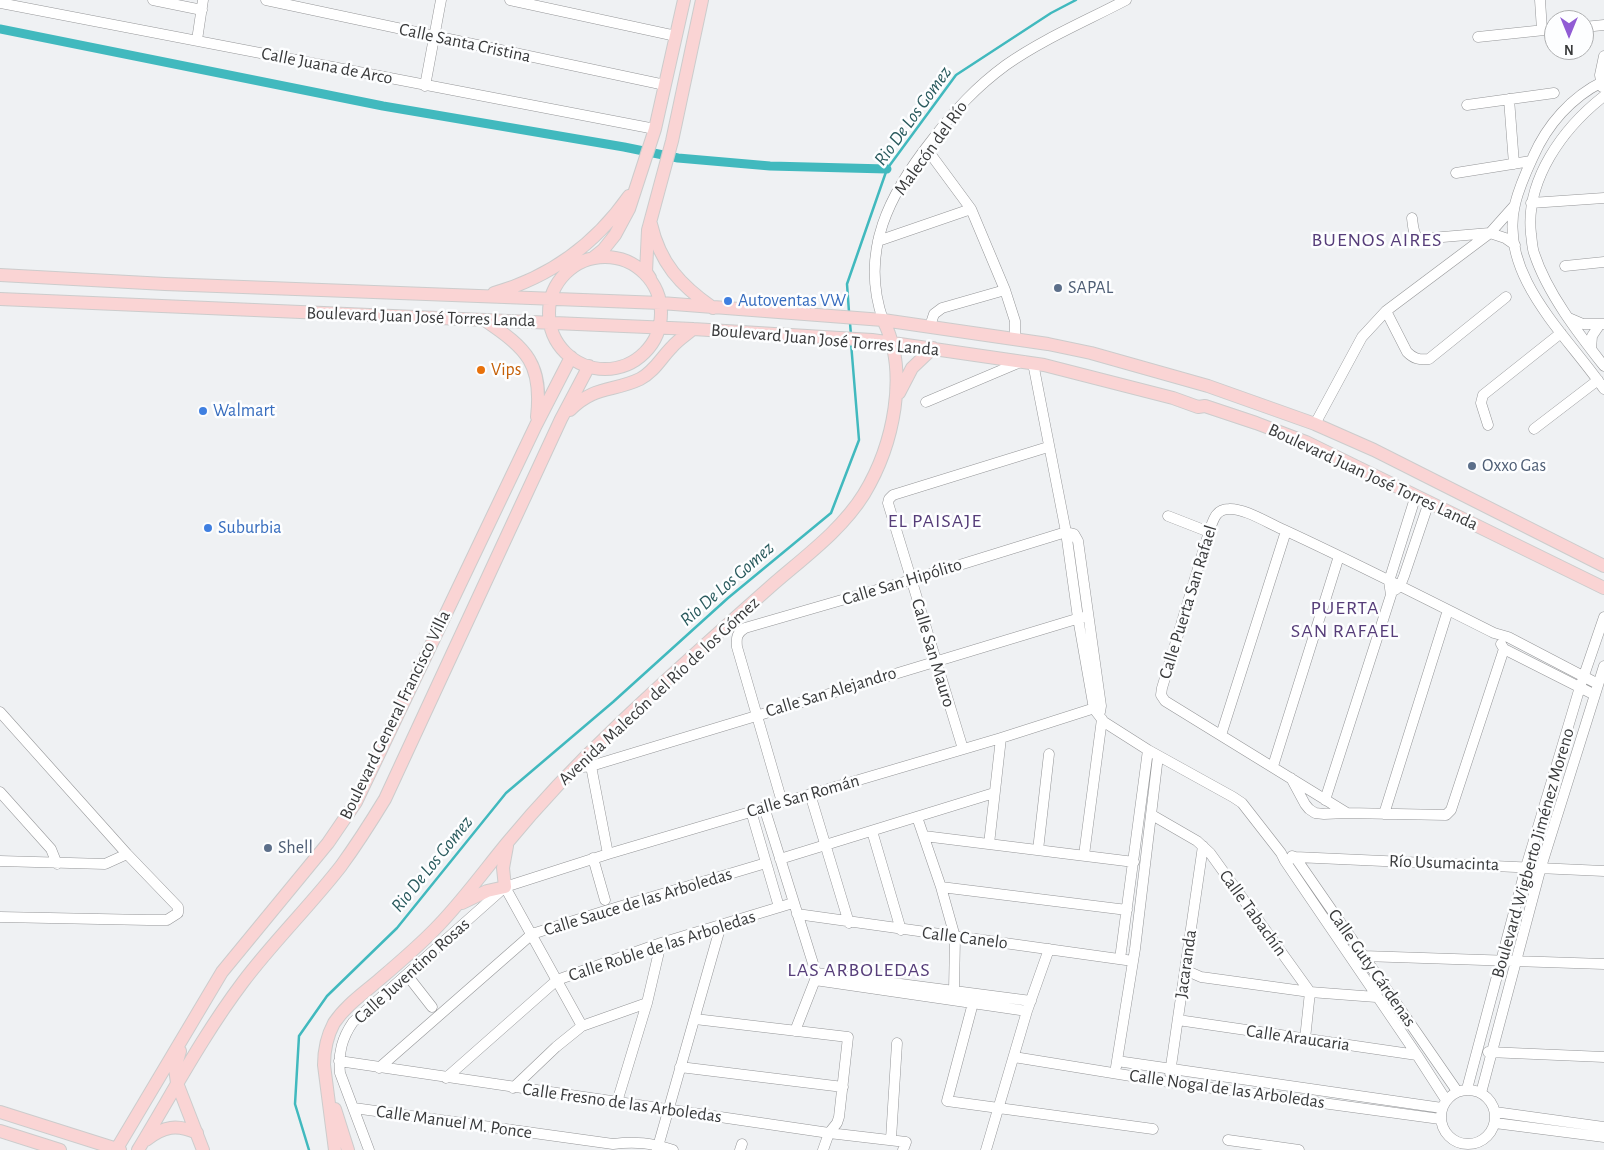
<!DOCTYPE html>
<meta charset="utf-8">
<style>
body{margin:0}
#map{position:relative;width:1604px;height:1150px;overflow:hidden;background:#eff1f3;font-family:"Alegreya Sans",sans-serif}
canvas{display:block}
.north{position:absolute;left:1544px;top:10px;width:50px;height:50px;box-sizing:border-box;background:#fdfeff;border:1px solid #afb0b1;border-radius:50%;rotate:180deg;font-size:14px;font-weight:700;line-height:20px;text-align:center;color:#393a3b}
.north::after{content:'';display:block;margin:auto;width:18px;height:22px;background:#915cd4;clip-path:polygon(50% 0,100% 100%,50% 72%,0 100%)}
</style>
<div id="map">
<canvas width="1604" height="1150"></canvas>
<div class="north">N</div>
</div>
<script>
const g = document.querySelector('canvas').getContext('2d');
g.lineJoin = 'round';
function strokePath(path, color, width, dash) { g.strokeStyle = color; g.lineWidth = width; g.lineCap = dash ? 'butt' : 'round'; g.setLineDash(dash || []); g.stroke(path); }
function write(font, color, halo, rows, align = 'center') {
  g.font = font + ' "Alegreya Sans",sans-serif'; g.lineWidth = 5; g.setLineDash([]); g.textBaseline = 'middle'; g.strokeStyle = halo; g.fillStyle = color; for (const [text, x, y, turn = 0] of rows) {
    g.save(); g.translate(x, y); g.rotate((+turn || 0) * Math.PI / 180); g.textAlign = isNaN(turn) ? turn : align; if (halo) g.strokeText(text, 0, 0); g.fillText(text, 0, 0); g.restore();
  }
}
strokePath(new Path2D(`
 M 849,312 L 847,284 L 887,169 L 956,75 L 1051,13 L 1076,0
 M 850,323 L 851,335
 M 309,1150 L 295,1104 L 299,1036 L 327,996 L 397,928 L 506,793 L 613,702 L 728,598 L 831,513 L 859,440 L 851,343`), '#41b9be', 2.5);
strokePath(new Path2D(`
 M 0,29 L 383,106 L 624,147 L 678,158 L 770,166 L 887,169`), '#41b9be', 9);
const minor = new Path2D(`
 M 153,0 L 202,10
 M 266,0 L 665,85
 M 510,0 L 676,36
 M 1540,0 L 1542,30
 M 0,3 C 218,44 436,88 655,129
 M 1584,27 L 1604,25
 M 1478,37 L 1554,29
 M 197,40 L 203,0
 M 1604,81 C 1571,97 1547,125 1533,157 C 1526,172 1519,188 1515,204 C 1498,276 1567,335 1604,389
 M 425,86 L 441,0
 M 1602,87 L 1600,75 L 1604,56
 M 1604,96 C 1563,128 1525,180 1531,234 C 1532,241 1532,247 1534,253 C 1547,293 1578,333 1604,366
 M 1509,99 L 1514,164
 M 1467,105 L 1554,93
 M 926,148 L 971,209 L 1005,290 L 1015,321 L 1015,339
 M 1456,173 L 1531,161
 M 1531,203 L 1604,198
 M 1412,218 C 1413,225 1413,235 1419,239 L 1490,233 L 1505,238 L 1515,245
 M 878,241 L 971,209
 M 1565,266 L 1604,262
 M 1386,311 L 1407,352 C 1414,359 1419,360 1429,359 L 1506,297
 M 1569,318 L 1583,324 L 1604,324
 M 883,320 C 859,251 890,193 932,140 C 955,110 976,87 1006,65 C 1043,39 1086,21 1126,0
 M 930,326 L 934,314 L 942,308 L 1005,290
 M 1591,349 L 1592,336 L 1600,324
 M 1033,363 L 1066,532 L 1078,618 L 1094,709 L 1104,722 L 1148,750 L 1233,797 L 1242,803 L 1281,853 L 1285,861 L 1417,1055 L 1446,1100
 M 926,402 L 1023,361
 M 1315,424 L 1362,337 L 1386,311 L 1490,233 L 1515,205
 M 1488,425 L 1481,403 L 1483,395 L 1561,333
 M 1534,429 L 1598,380
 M 1168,516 L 1209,532
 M 1395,590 L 1400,586 L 1404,576 L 1429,502
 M 1501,644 L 1504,649 L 1595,695
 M 0,712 L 127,854 L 178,907 L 178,913 L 167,920 L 148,920 L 0,917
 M 1221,735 L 1286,531
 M 963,749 L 888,503 L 889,499 L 893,495 L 1048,447
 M 591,766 L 608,854
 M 1273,766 L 1339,556
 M 574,768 L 591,766 L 1083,617
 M 1291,778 L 1305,804 L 1309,809 L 1315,813 L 1324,814 L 1347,813 L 1446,815 L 1451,810 L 1504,649
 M 0,792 L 51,849 L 57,864
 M 810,794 L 849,923
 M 1325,800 L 1391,595 L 1389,581 L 1416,495
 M 782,802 L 737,647 C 736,637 737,633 745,628 L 911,580 L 1066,532 L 1074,534 L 1078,541 L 1101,706 L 1100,712
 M 764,807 L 816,973 L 815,980 L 795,1031
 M 751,811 L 779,907
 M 1347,813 L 1165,701 L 1161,695 L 1162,688 L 1209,532 C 1213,521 1215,509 1229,509 C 1244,508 1268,523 1282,529 C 1354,562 1424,598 1494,633 L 1508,637 L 1598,684
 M 1384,814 L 1448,610
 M 1152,815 L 1197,841 L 1210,853 L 1310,992 L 1305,1039
 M 917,817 L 941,887 L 955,937 L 954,991
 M 872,831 L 901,930
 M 924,836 L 1134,862
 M 989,844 L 1001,738
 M 1038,850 L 1049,754
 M 1084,855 L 1102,719
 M 1292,856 L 1295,857 L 1457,1091
 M 593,858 L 605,900
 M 780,859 L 994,793
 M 0,861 L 105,864 L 127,854
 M 1285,861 L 1295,857 L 1604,871
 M 505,887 L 582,1026
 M 941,887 L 1127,910
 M 797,914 L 1133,961
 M 1363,956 L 1604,964
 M 1120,959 L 1148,750
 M 1185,970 L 1201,977 L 1310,992 L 1376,997
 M 816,973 L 1031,1001
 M 407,975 L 432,1007
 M 815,980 L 1027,1011
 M 973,1003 L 947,1101 L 1153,1129
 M 695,1019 L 848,1037 L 839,1117 L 837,1123 L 829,1133 L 823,1150
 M 1178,1020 L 1417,1055
 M 1488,1052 L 1604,1057
 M 1014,1057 L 1168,1082 L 1440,1119
 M 339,1061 L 829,1133 L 906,1142 L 903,1150
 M 1117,1061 L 1442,1108
 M 680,1067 L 843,1087
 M 1116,1067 L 1135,949 L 1158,756
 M 379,1068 L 532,934 L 605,911 L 766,863
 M 1170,1073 L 1203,846
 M 446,1078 L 557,980 L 661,943 L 793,903
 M 513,1088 L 556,1047 L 582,1026 L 647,1003
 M 1467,1089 L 1526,867 L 1580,687 L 1604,617
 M1441 1117a27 27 0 1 1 54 0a27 27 0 1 1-54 0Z
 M 1481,1093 L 1541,867 L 1604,666
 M 617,1102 L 647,1003 L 661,943
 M 354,1108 L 613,1144 C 635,1141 652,1143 673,1150
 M 1495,1112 L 1604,1127
 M 1495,1123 L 1604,1137
 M 891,1139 L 897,1043
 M 1228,1140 L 1299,1150
 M 369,1150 L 340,1073 C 338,1053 342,1038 353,1022 L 505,887 L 608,854 L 1001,738 L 1101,706
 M 657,1150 L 721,925
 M 740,1150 L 742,1144
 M 986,1150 L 1027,1011 L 1049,949`);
const major = new Path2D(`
 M 651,224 C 660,263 680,285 713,308
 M549 313a56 56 0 1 1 112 0a56 56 0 1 1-112 0Z
 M 593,258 L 603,250 L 615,235 L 629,209 L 655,129 L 684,0
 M 0,275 L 165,284 L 661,303 L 883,320 L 1048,344 L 1091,353 L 1208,386 L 1315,424 L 1374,450 L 1604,566
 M 650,278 L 646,272 L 648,230 L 672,141 L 702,0
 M 494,293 C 550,277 596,243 629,196
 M 0,299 L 693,329 L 872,340 L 1044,365 L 1173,398 L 1198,407 L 1205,406 L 1256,423 L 1306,442 L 1604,588
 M 486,321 C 527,349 543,364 537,417
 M 899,393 L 912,368 L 933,348
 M 570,410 C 595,385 613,392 640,379 C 654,372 661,358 672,347 C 678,340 686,335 693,329
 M 462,903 L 487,891 L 505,887 L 503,868 L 507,846
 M 180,1051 L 175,1068 L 177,1083 L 203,1150
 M 335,1109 L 348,1150
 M 0,1112 L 120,1150
 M 0,1131 L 60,1150
 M 146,1140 C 164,1126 177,1124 197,1133
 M 116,1150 L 222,972 L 328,843 L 356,802 L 536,425 L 571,357
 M 138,1150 C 172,1094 203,1035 243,982 C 273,942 310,906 341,866 C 357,844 371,822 385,799 L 561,419 L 589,366
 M 335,1150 L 324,1065 C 324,1051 327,1036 334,1023 C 346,1005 364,993 380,979 C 400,962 420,945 438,926 C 463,900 484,871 507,843 C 540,803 577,764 614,729 C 665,680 718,633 770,587 C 803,558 841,531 864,494 C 893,446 910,372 883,320`);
strokePath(minor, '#959698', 11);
strokePath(major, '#ccc', 14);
strokePath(minor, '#fff', 10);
strokePath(major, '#fad4d4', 12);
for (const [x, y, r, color] of [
 [1058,288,5,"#5c6f8a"],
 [728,301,5,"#3f7fe0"],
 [481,370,5,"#e8710a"],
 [203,411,5,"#3f7fe0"],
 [1472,466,5,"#5c6f8a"],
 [208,528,5,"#3f7fe0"],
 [268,848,5,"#5c6f8a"]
]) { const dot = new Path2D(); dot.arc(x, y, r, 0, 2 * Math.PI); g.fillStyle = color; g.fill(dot); strokePath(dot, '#fdfeff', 2); }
write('18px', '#393a3b', '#fdfeff', [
 ["Calle Santa Cristina",465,43,12],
 ["Calle Juana de Arco",327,66,11],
 ["Malecón del Río",931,148,-54],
 ["Boulevard Juan José Torres Landa",421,317,2],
 ["Boulevard Juan José Torres Landa",825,340,5],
 ["Boulevard Juan José Torres Landa",1373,477,25],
 ["Calle San Hipólito",902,582,-17],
 ["Calle Puerta San Rafael",1188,602,-73],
 ["Calle San Mauro",933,653,73],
 ["Avenida Malecón del Río de los Gómez",659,691,-43],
 ["Calle San Alejandro",831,692,-17],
 ["Boulevard General Francisco Villa",395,715,-64],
 ["Calle San Román",803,796,-16],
 ["Boulevard Wigberto Jiménez Moreno",1533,853,-74],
 ["Río Usumacinta",1444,863,2],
 ["Calle Sauce de las Arboledas",638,902,-17],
 ["Calle Tabachín",1253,913,54],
 ["Calle Canelo",965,938,7],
 ["Calle Roble de las Arboledas",662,946,-18],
 ["Jacaranda",1186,964,-82],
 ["Calle Guty Cárdenas",1372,968,55],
 ["Calle Juventino Rosas",412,971,-42],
 ["Calle Araucaria",1298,1038,8],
 ["Calle Nogal de las Arboledas",1227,1089,8],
 ["Calle Fresno de las Arboledas",622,1103,8],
 ["Calle Manuel M. Ponce",454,1122,8]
]);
write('18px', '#4e5e75', '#fdfeff', [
 ["SAPAL",1068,288],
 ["Oxxo Gas",1482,466],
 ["Shell",278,848]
], 'left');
write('18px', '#366cbe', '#fdfeff', [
 ["Autoventas VW",738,301],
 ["Walmart",213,411],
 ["Suburbia",218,528]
], 'left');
write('18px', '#c56008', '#fdfeff', [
 ["Vips",491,370]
], 'left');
write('italic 19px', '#295a5d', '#fdfeff', [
 ["Rio De Los Gomez",913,116,-54],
 ["Rio De Los Gomez",727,584,-41],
 ["Rio De Los Gomez",432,864,-51]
]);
g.letterSpacing = '1px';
write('20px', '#563d79', '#fdfeff', [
 ["BUENOS AIRES",1377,240],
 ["EL PAISAJE",935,521],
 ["PUERTA",1345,608],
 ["SAN RAFAEL",1345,631],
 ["LAS ARBOLEDAS",859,970]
]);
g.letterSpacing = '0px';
</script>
